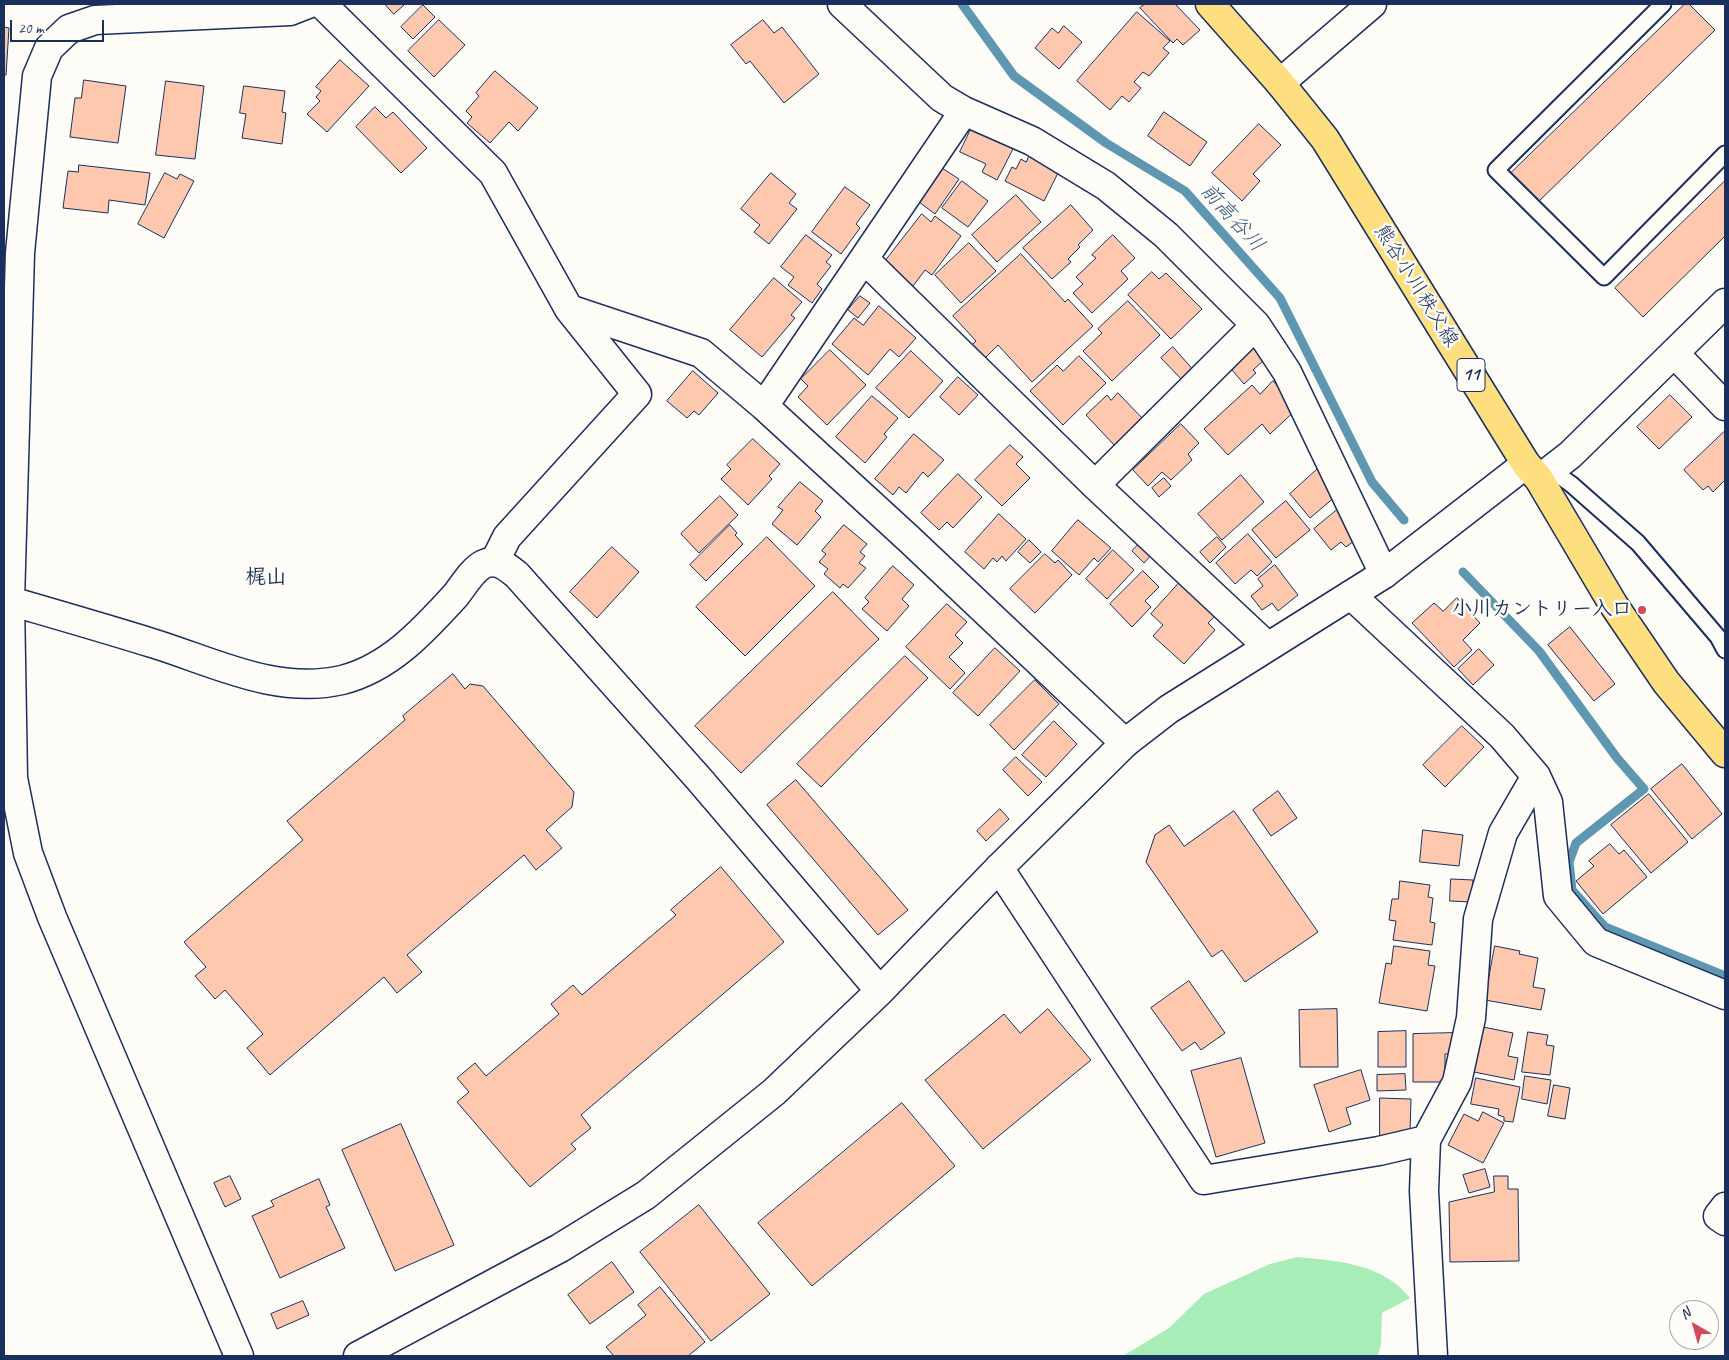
<!DOCTYPE html>
<meta charset="utf-8">
<style>
body{margin:0}
#map{position:relative;width:1729px;height:1360px;overflow:hidden;background:#fdfcf7;font-family:Caveat,sans-serif}
canvas{display:block}
.frame{position:absolute;inset:0;border:5px solid #1b2f5e;pointer-events:none}
.north{position:absolute;left:1669px;top:1300px;width:50px;height:50px;box-sizing:border-box;background:#fdfcf7;border:1px solid #a3aaba;border-radius:50%;rotate:322deg;font-size:14px;font-weight:700;line-height:20px;text-align:center;color:#1b2f5e}
.north::after{content:'';display:block;margin:auto;width:18px;height:22px;background:#d1495b;clip-path:polygon(50% 0,100% 100%,50% 72%,0 100%)}
.scale{position:absolute;left:10px;top:20px;width:94px;height:22px;box-sizing:border-box;border:2px solid #1b2f5e;border-top:0;padding-left:6px;font-size:15px;line-height:18px;white-space:nowrap;color:#1b2f5e;-webkit-text-stroke:4px #fdfcf7;paint-order:stroke}
</style>
<div id="map">
<canvas width="1729" height="1360"></canvas>
<div class="frame"></div>
<div class="north">N</div>
<div class="scale">20 m</div>
</div>
<script>
const g = document.querySelector('canvas').getContext('2d');
g.lineJoin = 'round';
function fill(path, color) { g.fillStyle = color; g.fill(path, 'evenodd'); }
function strokePath(path, color, width, dash) { g.strokeStyle = color; g.lineWidth = width; g.lineCap = dash ? 'butt' : 'round'; g.setLineDash(dash || []); g.stroke(path); }
function write(font, color, halo, rows, align = 'center') {
  g.font = font + ' Caveat,"Klee One",sans-serif'; g.lineWidth = 5; g.setLineDash([]); g.textBaseline = 'middle'; g.strokeStyle = halo; g.fillStyle = color; for (const [text, x, y, turn = 0] of rows) {
    g.save(); g.translate(x, y); g.rotate((+turn || 0) * Math.PI / 180); g.textAlign = isNaN(turn) ? turn : align; if (halo) g.strokeText(text, 0, 0); g.fillText(text, 0, 0); g.restore();
  }
}
fill(new Path2D(`
 M 1297,1257 C 1338,1261 1382,1263 1410,1298 L 1382,1313 L 1381,1344 L 1378,1356 L 1123,1356 L 1169,1328 L 1204,1294 L 1270,1264 Z`), '#a8ecb7');
strokePath(new Path2D(`
 M 962,4 L 1014,76 L 1106,143 L 1185,191 L 1280,298 L 1372,482 L 1404,520
 M 1463,572 L 1539,651 L 1617,758 L 1644,789 L 1576,843 L 1569,862 L 1572,890 L 1605,927 L 1725,976`), '#5f97b2', 9);
const building = new Path2D(`
 M 385,4 L 405,4 L 394,14 Z
 M 1145,4 L 1175,4 L 1200,30 L 1183,45 L 1177,39 L 1173,43 L 1140,8 Z
 M 1685,4 L 1689,4 L 1715,30 L 1537,203 L 1509,175 Z
 M 423,5 L 435,17 L 413,39 L 401,27 Z
 M 1137,12 L 1170,41 L 1163,48 L 1169,53 L 1149,76 L 1143,72 L 1134,82 L 1141,88 L 1129,102 L 1122,96 L 1110,110 L 1077,81 Z
 M 439,20 L 465,45 L 434,77 L 408,51 Z
 M 763,20 L 774,33 L 782,27 L 819,74 L 784,103 L 750,61 L 746,64 L 731,45 Z
 M 1064,26 L 1082,42 L 1059,69 L 1035,48 L 1052,28 L 1058,33 Z
 M 4,27 L 9,28 L 6,75 L 4,75 Z
 M 340,60 L 369,86 L 327,132 L 307,114 L 320,101 L 316,97 L 321,91 L 316,87 Z
 M 495,71 L 538,108 L 518,131 L 509,122 L 490,143 L 467,123 L 472,117 L 466,111 L 479,96 L 476,93 Z
 M 84,80 L 126,86 L 118,143 L 70,137 L 75,98 L 81,98 Z
 M 166,81 L 204,86 L 195,159 L 156,155 Z
 M 244,86 L 285,91 L 282,112 L 286,113 L 282,144 L 242,138 L 246,114 L 240,113 Z
 M 375,107 L 386,118 L 393,112 L 427,148 L 401,173 L 356,127 Z
 M 1164,112 L 1207,142 L 1190,166 L 1148,136 Z
 M 1259,124 L 1281,145 L 1253,174 L 1260,181 L 1242,201 L 1212,173 Z
 M 973,125 L 1015,145 L 997,180 L 982,172 L 986,164 L 960,152 Z
 M 1030,154 L 1060,169 L 1044,201 L 1005,181 L 1012,167 L 1016,169 L 1021,159 L 1026,162 Z
 M 79,165 L 150,173 L 145,205 L 109,200 L 108,213 L 63,208 L 68,171 L 78,172 Z
 M 942,168 L 959,179 L 935,214 L 919,202 Z
 M 165,173 L 177,179 L 180,174 L 194,181 L 164,238 L 138,224 Z
 M 771,173 L 796,194 L 789,203 L 797,209 L 769,244 L 754,232 L 760,225 L 741,209 Z
 M 962,181 L 988,201 L 968,227 L 942,208 Z
 M 1725,181 L 1725,236 L 1643,317 L 1615,288 Z
 M 845,187 L 870,205 L 856,224 L 860,228 L 841,254 L 812,232 Z
 M 1016,195 L 1041,222 L 997,262 L 972,235 Z
 M 1071,205 L 1093,230 L 1078,245 L 1080,247 L 1068,259 L 1071,262 L 1052,279 L 1023,248 Z
 M 922,214 L 931,222 L 935,216 L 961,236 L 932,275 L 925,270 L 913,286 L 883,264 Z
 M 806,235 L 832,255 L 826,262 L 831,266 L 817,284 L 822,289 L 812,303 L 788,285 L 794,277 L 781,267 Z
 M 1113,235 L 1135,258 L 1121,271 L 1128,279 L 1092,313 L 1073,293 L 1083,284 L 1076,277 L 1096,258 L 1092,255 Z
 M 969,243 L 996,271 L 961,303 L 935,275 Z
 M 1021,254 L 1065,302 L 1068,299 L 1093,326 L 1032,382 L 998,345 L 984,359 L 972,345 L 976,341 L 953,316 Z
 M 1152,272 L 1159,279 L 1166,273 L 1202,309 L 1171,339 L 1128,295 Z
 M 774,278 L 802,302 L 791,315 L 795,318 L 762,357 L 730,330 Z
 M 860,296 L 870,303 L 858,318 L 848,310 Z
 M 1128,301 L 1160,335 L 1112,381 L 1083,351 L 1102,333 L 1098,329 Z
 M 879,306 L 916,338 L 899,357 L 890,349 L 868,375 L 832,344 L 854,318 L 863,325 Z
 M 1251,346 L 1264,360 L 1253,370 L 1256,373 L 1244,384 L 1232,370 L 1240,362 L 1237,359 Z
 M 1173,347 L 1196,373 L 1185,383 L 1161,358 Z
 M 830,350 L 866,385 L 827,425 L 798,397 L 808,386 L 801,379 Z
 M 911,351 L 943,381 L 909,418 L 876,388 Z
 M 1079,356 L 1106,383 L 1063,425 L 1030,391 L 1057,365 L 1063,371 Z
 M 693,371 L 718,393 L 699,415 L 694,411 L 687,418 L 667,401 Z
 M 958,377 L 978,395 L 959,415 L 940,397 Z
 M 1273,381 L 1298,408 L 1270,434 L 1262,424 L 1228,455 L 1204,429 L 1252,385 L 1260,394 Z
 M 1118,393 L 1143,419 L 1115,446 L 1086,415 L 1107,395 L 1111,400 Z
 M 1670,395 L 1692,417 L 1659,449 L 1637,427 Z
 M 872,396 L 898,418 L 884,434 L 887,437 L 865,463 L 836,437 Z
 M 1181,424 L 1199,443 L 1188,454 L 1192,460 L 1171,480 L 1162,472 L 1148,486 L 1133,470 Z
 M 1725,431 L 1725,480 L 1713,492 L 1708,486 L 1703,490 L 1684,470 Z
 M 914,434 L 944,460 L 928,477 L 923,472 L 906,493 L 899,487 L 893,495 L 875,479 Z
 M 753,439 L 780,464 L 769,476 L 772,479 L 748,505 L 721,479 L 731,469 L 727,465 Z
 M 1010,445 L 1023,457 L 1016,464 L 1030,478 L 1002,506 L 975,480 Z
 M 1322,465 L 1336,496 L 1310,518 L 1290,494 Z
 M 958,474 L 982,497 L 953,528 L 947,522 L 939,530 L 921,513 Z
 M 1241,475 L 1264,502 L 1222,540 L 1198,514 Z
 M 1164,478 L 1171,486 L 1159,497 L 1152,488 Z
 M 800,482 L 823,501 L 815,511 L 821,517 L 797,545 L 772,524 L 783,510 L 778,507 Z
 M 720,496 L 738,515 L 699,553 L 681,534 Z
 M 1286,501 L 1310,530 L 1276,558 L 1252,530 Z
 M 1337,510 L 1359,537 L 1346,547 L 1341,542 L 1331,550 L 1314,529 Z
 M 999,514 L 1026,539 L 1006,561 L 1002,556 L 997,562 L 993,558 L 984,569 L 965,552 Z
 M 1078,520 L 1111,548 L 1098,562 L 1094,558 L 1079,575 L 1052,551 Z
 M 730,525 L 737,533 L 735,535 L 743,544 L 706,581 L 690,565 Z
 M 844,525 L 867,544 L 860,552 L 865,556 L 859,563 L 866,568 L 848,588 L 843,584 L 840,588 L 824,574 L 828,569 L 819,562 L 826,554 L 822,551 Z
 M 1248,534 L 1272,562 L 1257,576 L 1251,570 L 1235,584 L 1216,563 Z
 M 767,537 L 815,586 L 745,656 L 696,607 Z
 M 1217,537 L 1226,547 L 1210,563 L 1200,552 Z
 M 1029,540 L 1041,552 L 1030,563 L 1018,552 Z
 M 1141,542 L 1152,554 L 1144,563 L 1132,551 Z
 M 612,547 L 639,572 L 597,618 L 570,592 Z
 M 1113,550 L 1134,570 L 1107,599 L 1086,579 Z
 M 1045,554 L 1055,563 L 1058,560 L 1072,575 L 1035,613 L 1010,589 Z
 M 1275,565 L 1298,595 L 1278,611 L 1272,603 L 1262,610 L 1251,596 L 1263,586 L 1258,579 Z
 M 893,566 L 914,585 L 902,599 L 909,606 L 887,631 L 862,609 L 869,602 L 865,598 Z
 M 1143,571 L 1159,587 L 1145,601 L 1151,607 L 1132,627 L 1110,604 Z
 M 1180,582 L 1216,615 L 1208,623 L 1215,630 L 1184,664 L 1153,636 L 1163,625 L 1151,614 Z
 M 833,592 L 879,639 L 741,773 L 695,726 Z
 M 1457,598 L 1480,623 L 1463,640 L 1472,650 L 1454,667 L 1412,623 L 1434,603 L 1443,611 Z
 M 947,604 L 967,622 L 955,635 L 963,643 L 949,657 L 965,673 L 950,689 L 906,647 Z
 M 1570,627 L 1615,684 L 1594,701 L 1548,645 Z
 M 995,648 L 1020,671 L 978,716 L 953,693 Z
 M 1479,649 L 1494,665 L 1473,685 L 1458,669 Z
 M 905,656 L 928,678 L 821,787 L 797,764 Z
 M 453,674 L 465,689 L 470,684 L 483,686 L 574,792 L 572,807 L 546,830 L 562,848 L 536,870 L 524,855 L 407,955 L 422,972 L 397,993 L 384,977 L 270,1075 L 247,1048 L 263,1034 L 225,990 L 215,999 L 195,976 L 206,967 L 184,942 L 303,840 L 287,821 L 405,720 L 403,716 Z
 M 1035,680 L 1059,704 L 1014,750 L 990,725 Z
 M 1054,721 L 1077,744 L 1046,777 L 1022,755 Z
 M 1462,726 L 1484,747 L 1445,787 L 1423,765 Z
 M 1016,757 L 1042,782 L 1028,796 L 1003,770 Z
 M 1682,764 L 1722,814 L 1692,839 L 1651,789 Z
 M 796,780 L 908,910 L 878,935 L 767,805 Z
 M 1278,791 L 1297,818 L 1271,836 L 1253,810 Z
 M 1649,794 L 1688,842 L 1651,873 L 1611,825 Z
 M 1000,809 L 1009,819 L 986,841 L 977,831 Z
 M 1234,811 L 1318,932 L 1245,982 L 1222,950 L 1212,957 L 1146,862 L 1155,835 L 1169,825 L 1184,846 Z
 M 1423,830 L 1463,835 L 1459,866 L 1420,862 Z
 M 1610,844 L 1619,854 L 1624,850 L 1647,877 L 1603,914 L 1576,881 L 1594,866 L 1589,861 Z
 M 721,867 L 784,942 L 581,1115 L 591,1128 L 571,1144 L 576,1149 L 530,1187 L 457,1102 L 469,1092 L 457,1078 L 475,1063 L 486,1076 L 559,1014 L 551,1004 L 573,985 L 582,995 L 676,915 L 671,910 Z
 M 1451,879 L 1473,880 L 1471,902 L 1450,901 Z
 M 1400,881 L 1430,885 L 1428,897 L 1433,898 L 1430,922 L 1435,923 L 1432,945 L 1393,940 L 1396,921 L 1389,920 L 1392,899 L 1398,899 Z
 M 1394,946 L 1430,951 L 1428,965 L 1435,966 L 1427,1011 L 1379,1003 L 1386,963 L 1391,964 Z
 M 1495,946 L 1520,951 L 1519,954 L 1538,958 L 1533,987 L 1545,989 L 1541,1010 L 1485,1000 Z
 M 1189,981 L 1225,1033 L 1201,1050 L 1195,1042 L 1182,1051 L 1151,1008 Z
 M 1048,1009 L 1091,1060 L 983,1149 L 925,1080 L 1004,1014 L 1020,1033 Z
 M 1337,1009 L 1338,1067 L 1300,1067 L 1299,1010 Z
 M 1483,1027 L 1513,1033 L 1508,1056 L 1518,1058 L 1514,1080 L 1474,1072 Z
 M 1406,1031 L 1406,1067 L 1378,1067 L 1378,1032 Z
 M 1528,1032 L 1548,1035 L 1546,1045 L 1554,1046 L 1550,1075 L 1522,1072 Z
 M 1454,1033 L 1454,1054 L 1445,1054 L 1445,1082 L 1413,1082 L 1413,1034 Z
 M 1241,1058 L 1265,1143 L 1216,1157 L 1191,1071 Z
 M 1361,1070 L 1370,1100 L 1346,1108 L 1351,1124 L 1329,1132 L 1314,1085 Z
 M 1405,1074 L 1406,1090 L 1377,1091 L 1377,1075 Z
 M 1525,1076 L 1551,1080 L 1547,1104 L 1522,1099 Z
 M 1476,1078 L 1520,1087 L 1513,1122 L 1504,1121 L 1504,1117 L 1498,1115 L 1499,1109 L 1471,1104 Z
 M 1554,1085 L 1570,1088 L 1565,1119 L 1548,1116 Z
 M 1380,1098 L 1411,1099 L 1410,1134 L 1380,1138 Z
 M 902,1103 L 955,1166 L 812,1286 L 758,1223 Z
 M 1483,1112 L 1504,1123 L 1483,1163 L 1448,1145 L 1464,1114 L 1478,1121 Z
 M 401,1124 L 454,1245 L 395,1271 L 342,1150 Z
 M 1485,1169 L 1490,1187 L 1469,1193 L 1463,1175 Z
 M 230,1176 L 241,1199 L 225,1207 L 214,1183 Z
 M 1494,1176 L 1508,1176 L 1508,1189 L 1518,1189 L 1519,1261 L 1450,1262 L 1449,1202 L 1494,1192 Z
 M 319,1179 L 330,1205 L 326,1207 L 345,1248 L 280,1278 L 252,1216 L 274,1206 L 271,1201 Z
 M 699,1205 L 770,1294 L 711,1341 L 640,1252 Z
 M 612,1262 L 634,1292 L 590,1324 L 568,1295 Z
 M 660,1287 L 705,1342 L 688,1356 L 614,1356 L 606,1347 L 646,1315 L 638,1305 Z
 M 303,1301 L 309,1315 L 277,1329 L 271,1314 Z`);
fill(building, '#fdc8ae');
strokePath(building, '#1b2f5e', 1);
const service = new Path2D(`
 M 1663,4 L 1496,170 L 1604,277 L 1725,154
 M 1551,470 L 1571,484 L 1638,543 L 1718,637 L 1725,650`);
const minor = new Path2D(`
 M 322,4 L 493,173 L 569,309 L 701,353 L 764,406
 M 842,4 L 942,98 L 964,111 L 1032,141 L 1106,186 L 1166,235 L 1256,325 L 1287,372 L 1384,574
 M 1280,83 L 1372,4
 M 964,111 L 764,406 L 909,539 L 1125,743
 M 864,259 L 1095,485 L 1267,646
 M 1674,353 L 1725,406
 M 1539,479 L 1570,455 L 1725,303
 M 1095,485 L 1256,325
 M 495,561 L 507,537 L 637,394 L 569,309
 M 1351,595 L 1502,736 L 1536,776 L 1548,802 L 1558,896 L 1596,942 L 1725,995
 M 999,868 L 1204,1180 L 1379,1151 L 1426,1140
 M 1725,1207 L 1718,1216 L 1725,1221
 M 1433,1356 L 1424,1191 L 1426,1140 L 1457,1082 L 1471,1018 L 1478,919 L 1503,833 L 1536,776`);
const tertiary = new Path2D(`
 M 10,601 C 58,615 107,629 155,644 C 216,663 277,695 342,680 C 390,668 424,630 456,595 C 463,586 473,569 484,564 C 497,558 507,567 517,575 L 699,779 L 880,991
 M 239,1356 L 52,917 L 28,853 L 13,778 L 10,601 L 20,253 L 37,76 L 49,48 L 69,29 L 95,20 L 290,11 L 308,4
 M 358,1356 L 560,1248 L 646,1195 L 774,1092 L 880,991 L 999,868 L 1125,743 L 1169,709 L 1384,574 L 1526,464`);
const primary = new Path2D(`
 M 1210,4 L 1280,83 L 1325,139 L 1526,464 L 1539,479 L 1613,604 L 1666,682 L 1725,753`);
strokePath(service, '#1b2f5e', 19);
strokePath(minor, '#1b2f5e', 31);
strokePath(tertiary, '#1b2f5e', 31);
strokePath(primary, '#1b2f5e', 31);
strokePath(service, '#fdfcf7', 15);
strokePath(minor, '#fdfcf7', 28);
strokePath(tertiary, '#fdfcf7', 28);
strokePath(primary, '#fddf80', 28);
for (const [x, y, r, color] of [
 [1642,610,5,"#d1495b"]
]) { const dot = new Path2D(); dot.arc(x, y, r, 0, 2 * Math.PI); g.fillStyle = color; g.fill(dot); strokePath(dot, '#fdfcf7', 2); }
for (const [x, y, w] of [
 [1471,375,28]
]) { const box = new Path2D(); box.roundRect(x - w / 2, y - 16.5, w, 33, 4); g.fillStyle = '#fdfcf7'; g.fill(box); strokePath(box, '#1b2f5e', 1); }
write('bold 19px', '#1b2f5e', null, [
 ["11",1471,375]
]);
write('20px', '#1b2f5e', '#fdfcf7', [
 ["熊谷小川秩父線",1416,286,58]
]);
write('bold 20px', '#1b2f5e', '#fdfcf7', [
 ["小川カントリー入口",1632,610]
], 'right');
write('italic 21px', '#385a81', '#fdfcf7', [
 ["前高谷川",1232,218,48]
]);
write('bold 21px', '#1b2f5e', '#fdfcf7', [
 ["梶山",266,577]
]);
</script>
